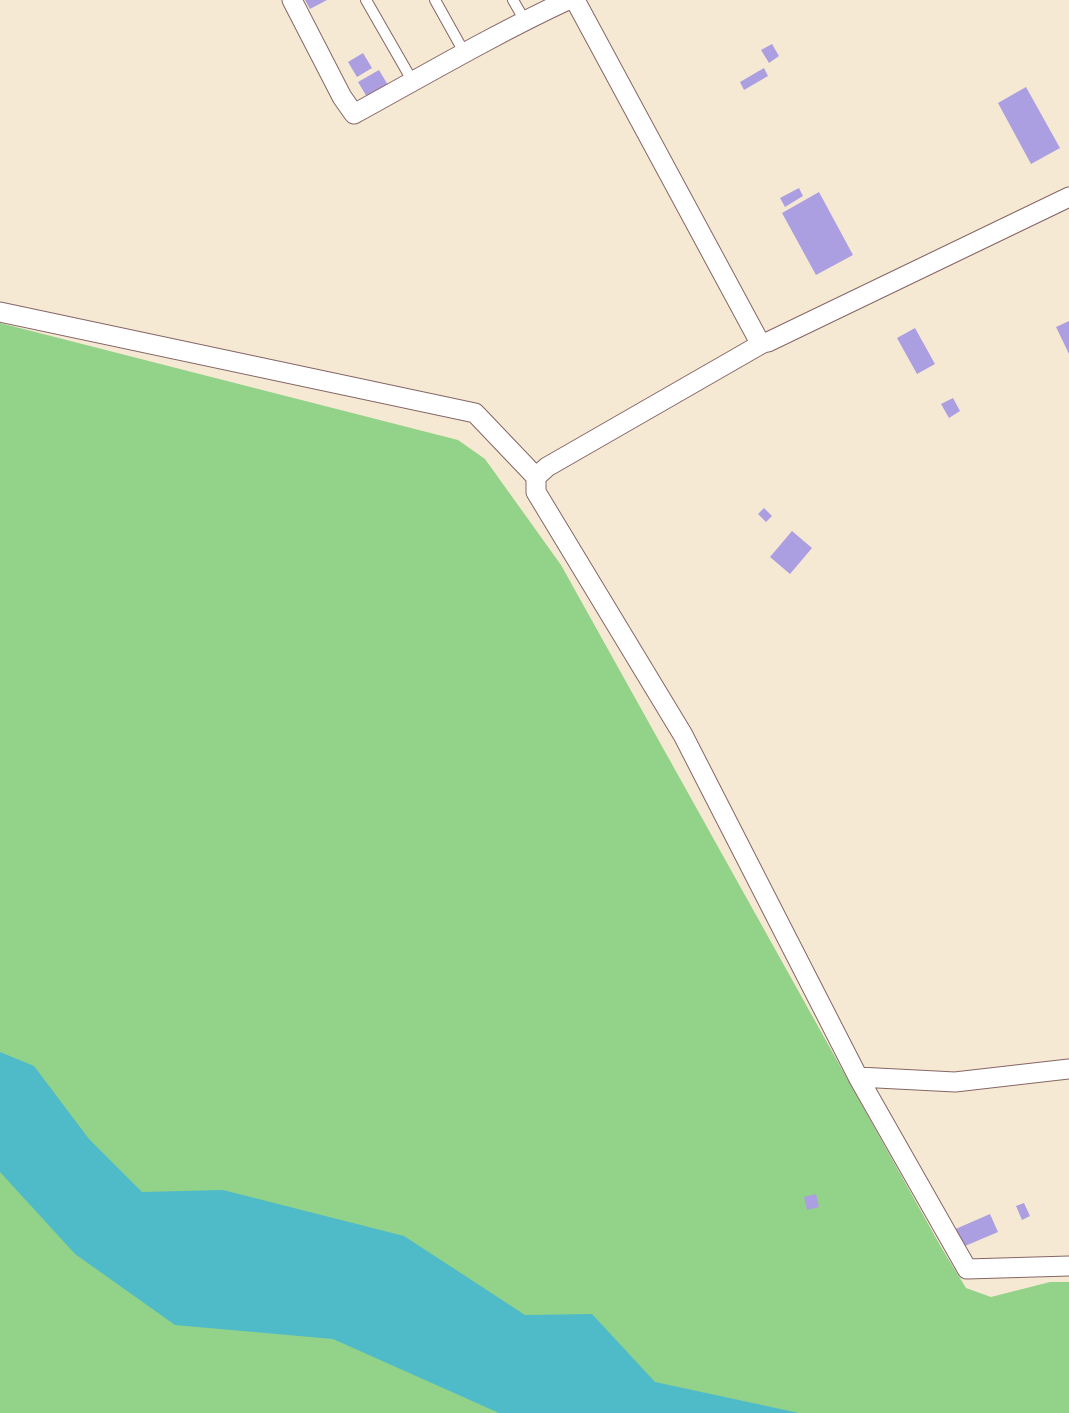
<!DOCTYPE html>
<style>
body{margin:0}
canvas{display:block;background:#f5e9d3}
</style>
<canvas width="1069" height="1413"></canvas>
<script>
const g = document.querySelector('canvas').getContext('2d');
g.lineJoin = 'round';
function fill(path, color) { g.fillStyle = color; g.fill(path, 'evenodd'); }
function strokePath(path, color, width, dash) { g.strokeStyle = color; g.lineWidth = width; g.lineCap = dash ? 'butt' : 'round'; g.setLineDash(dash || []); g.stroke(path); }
fill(new Path2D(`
 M 0,323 L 458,440 L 485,459 L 561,565 L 941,1247 L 966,1288 L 991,1297 L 1050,1282 L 1069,1282 L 1069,1413 L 0,1413 Z`), '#93d289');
fill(new Path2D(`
 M 0,1052 L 34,1066 L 89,1139 L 142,1192 L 223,1190 L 404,1236 L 525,1315 L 592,1314 L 655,1382 L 799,1413 L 499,1413 L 333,1339 L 175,1325 L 75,1254 L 0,1172 Z`), '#4fbbc9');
fill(new Path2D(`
 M 305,0 L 327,0 L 310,9 Z
 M 772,44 L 779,56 L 769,63 L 761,50 Z
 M 363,53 L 372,68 L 357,77 L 348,62 Z
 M 764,68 L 768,76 L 744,90 L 740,82 Z
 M 379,70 L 388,85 L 367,97 L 358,82 Z
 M 1026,87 L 1060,148 L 1031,164 L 998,103 Z
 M 799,188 L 803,196 L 785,207 L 780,198 Z
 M 819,192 L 853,255 L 816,275 L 782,213 Z
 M 1069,321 L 1069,354 L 1056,327 Z
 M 915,328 L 935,364 L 917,374 L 897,338 Z
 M 953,398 L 960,411 L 949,418 L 941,404 Z
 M 764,508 L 772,516 L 766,522 L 758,514 Z
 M 792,531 L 812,548 L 790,574 L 770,557 Z
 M 816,1194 L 819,1207 L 807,1210 L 804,1197 Z
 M 1024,1203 L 1030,1216 L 1022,1220 L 1016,1206 Z
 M 990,1214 L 998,1232 L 958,1249 L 951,1231 Z`), '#ab9fe1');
const lane = new Path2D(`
 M 366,0 L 413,82
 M 435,0 L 464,52
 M 513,0 L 525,21`);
const street = new Path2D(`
 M 292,0 L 342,97 L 354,114 C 425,75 495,34 568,0
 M 575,0 L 759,341 L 763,343
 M 1069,197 L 768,342 L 763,343 L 547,467 L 536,477 L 536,492 L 683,735 L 858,1077 L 967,1269 L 1069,1266
 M 0,312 L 475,413 L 536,477
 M 858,1077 L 955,1082 L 1069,1069`);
strokePath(lane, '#866666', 12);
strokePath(street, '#866666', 21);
strokePath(lane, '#fff', 10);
strokePath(street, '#fff', 19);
</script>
